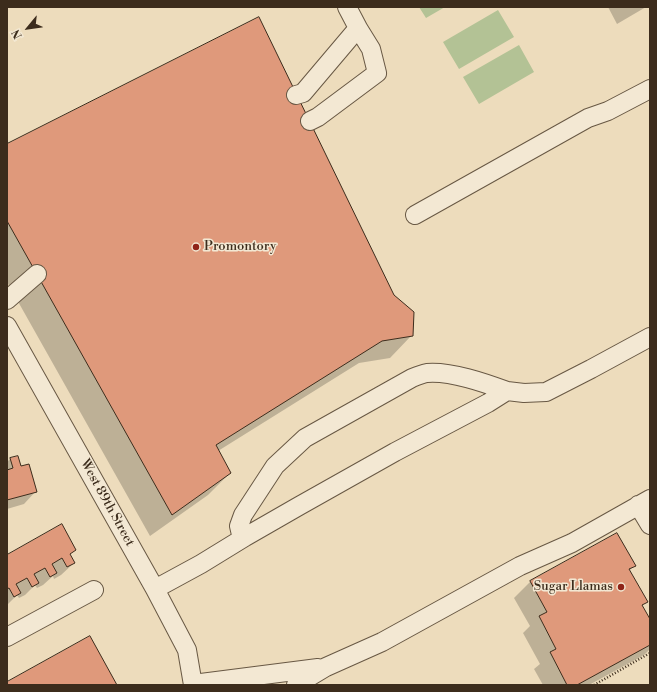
<!DOCTYPE html>
<style>
body{margin:0}
#map{position:relative;width:657px;height:692px;overflow:hidden;background:#eddcbc;font-family:"Libre Bodoni",serif}
canvas{display:block}
.frame{position:absolute;inset:0;border:8px solid #3c2c1c;pointer-events:none}
.north{position:absolute;left:8px;top:8px;width:40px;height:40px;-webkit-text-stroke:3px #f3e8d3;paint-order:stroke;rotate:241deg;font-size:11px;font-weight:700;line-height:16px;text-align:center;color:#3c2c1c}
.north::after{content:'';display:block;margin:auto;width:14px;height:18px;background:#3c2c1c;clip-path:polygon(50% 0,100% 100%,50% 72%,0 100%)}
</style>
<div id="map">
<canvas width="657" height="692"></canvas>
<div class="frame"></div>
<div class="north">N</div>
</div>
<script>
const g = document.querySelector('canvas').getContext('2d');
g.lineJoin = 'round';
function fill(path, color) { g.fillStyle = color; g.fill(path, 'evenodd'); }
function strokePath(path, color, width, dash) { g.strokeStyle = color; g.lineWidth = width; g.lineCap = dash ? 'butt' : 'round'; g.setLineDash(dash || []); g.stroke(path); }
function write(font, color, halo, rows, align = 'center') {
  g.font = font + ' "Libre Bodoni",serif'; g.lineWidth = 3; g.setLineDash([]); g.textBaseline = 'middle'; g.strokeStyle = halo; g.fillStyle = color; for (const [text, x, y, turn = 0] of rows) {
    g.save(); g.translate(x, y); g.rotate((+turn || 0) * Math.PI / 180); g.textAlign = isNaN(turn) ? turn : align; if (halo) g.strokeText(text, 0, 0); g.fillText(text, 0, 0); g.restore();
  }
}
fill(new Path2D(`
 M 419,7 L 445,7 L 426,18 Z
 M 498,10 L 514,37 L 459,69 L 443,42 Z
 M 519,45 L 534,72 L 479,104 L 463,77 Z`), '#b3c295');
fill(new Path2D(`
 M 608,7 L 646,7 L 617,24 Z
 M 7,145 L 393,296 L 412,335 L 390,358 L 359,363 L 218,451 L 230,473 L 208,495 L 150,536 L 7,282 Z
 M 18,457 L 21,467 L 36,491 L 24,504 L 7,509 L 7,462 L 10,459 Z
 M 617,534 L 634,566 L 629,571 L 646,602 L 642,606 L 650,621 L 650,649 L 644,655 L 589,685 L 543,685 L 534,669 L 540,664 L 523,633 L 530,626 L 514,598 L 530,582 Z
 M 75,550 L 69,555 L 74,563 L 61,575 L 54,579 L 53,576 L 43,585 L 37,588 L 35,585 L 25,595 L 19,598 L 17,595 L 7,605 L 7,556 Z`), '#0003');
const building = new Path2D(`
 M 259,17 L 394,295 L 414,312 L 413,336 L 382,341 L 216,445 L 231,473 L 172,515 L 7,221 L 7,144 Z
 M 18,456 L 21,466 L 29,464 L 37,492 L 7,500 L 7,470 L 13,468 L 10,458 Z
 M 62,524 L 76,550 L 70,554 L 75,563 L 67,567 L 62,558 L 52,564 L 57,573 L 50,577 L 45,568 L 34,574 L 39,583 L 32,587 L 27,578 L 16,584 L 21,593 L 14,597 L 9,588 L 7,589 L 7,555 Z
 M 617,533 L 636,566 L 629,569 L 648,602 L 642,605 L 650,619 L 650,645 L 577,685 L 567,685 L 550,652 L 556,649 L 539,616 L 547,612 L 530,581 Z
 M 90,636 L 117,685 L 7,685 L 7,682 Z`);
fill(building, '#df997b');
strokePath(building, '#3c2c1c', 1);
const minor = new Path2D(`
 M 296,95 L 303,93 L 358,28 L 347,7
 M 310,121 L 318,117 L 377,73 L 371,49 L 358,28
 M 415,215 L 588,118 L 608,111 L 650,89
 M 7,300 L 37,274
 M 7,326 L 155,589 L 187,650 L 193,685
 M 638,505 L 650,525
 M 242,539 L 239,526 L 243,515 L 275,466 L 305,438 L 412,378 C 417,376 422,374 427,373 C 451,371 485,383 507,391
 M 155,589 L 201,564 L 245,537 L 299,506 L 395,452 L 488,403 L 507,391 L 524,393 L 546,392 L 591,369 L 650,337
 M 7,637 L 94,590
 M 193,684 L 318,668
 M 296,685 L 326,667 L 382,642 L 520,566 L 572,543 L 650,499`);
strokePath(minor, '#685844', 20);
strokePath(new Path2D(`
 M 594,685 L 650,653`), '#3c2c1c', 2.5, [1, 2]);
strokePath(minor, '#f3e8d3', 18);
for (const [x, y, r, color] of [
 [196,247,4,"#8f2418"],
 [621,587,4,"#8f2418"]
]) { const dot = new Path2D(); dot.arc(x, y, r, 0, 2 * Math.PI); g.fillStyle = color; g.fill(dot); strokePath(dot, '#f3e8d3', 1.5); }
write('13px', '#3c2c1c', '#f3e8d3', [
 ["Promontory",204,247],
 ["Sugar Llamas",613,587,"right"]
], 'left');
write('13px', '#3c2c1c', '#f3e8d3', [
 ["West 89th Street",107,503,61]
]);
</script>
